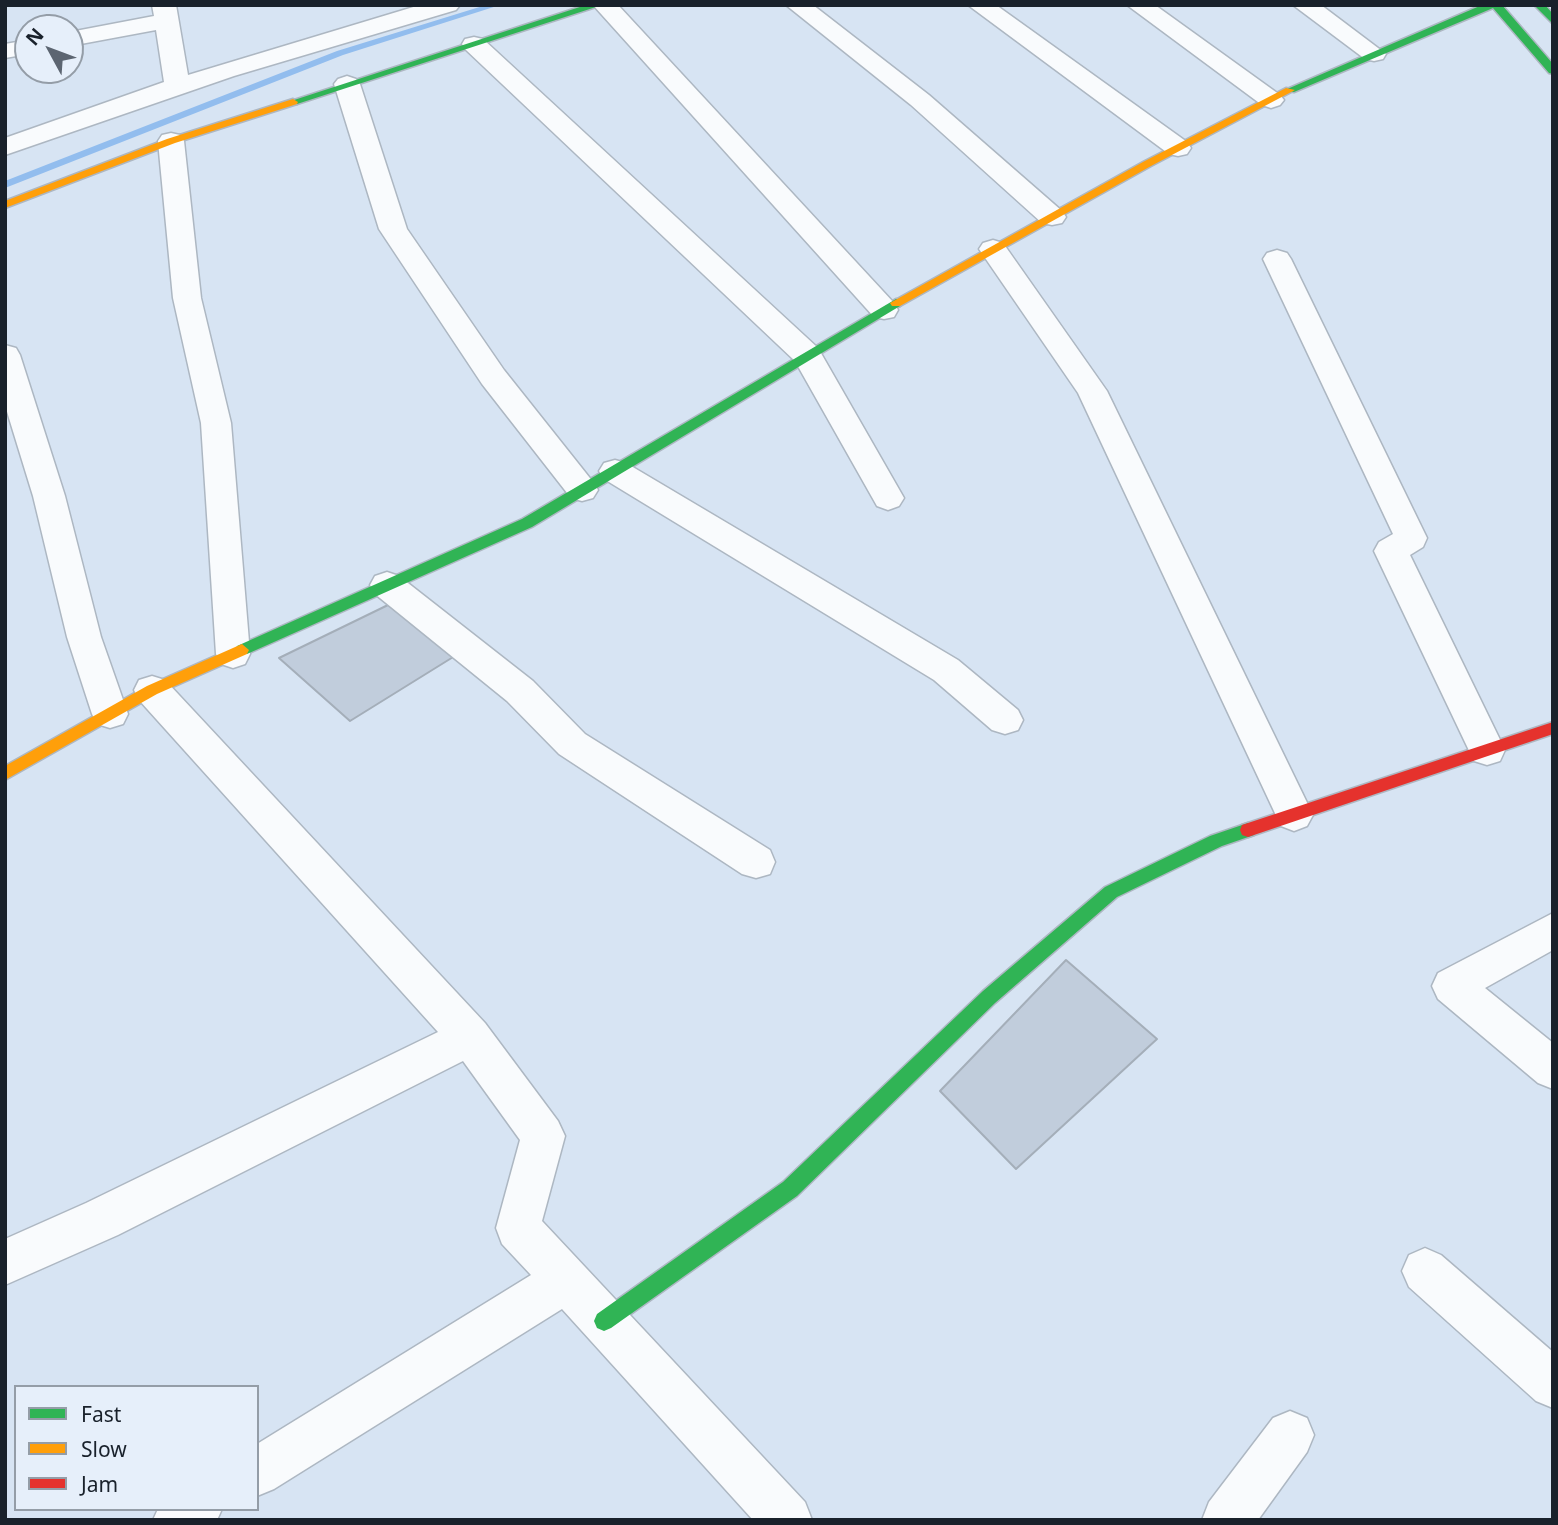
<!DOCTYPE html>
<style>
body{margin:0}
#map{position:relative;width:1558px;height:1525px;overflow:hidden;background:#d7e4f3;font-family:"Noto Sans",sans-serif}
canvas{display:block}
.frame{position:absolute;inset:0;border:7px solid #19212b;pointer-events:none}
.legend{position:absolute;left:14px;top:1385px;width:245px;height:126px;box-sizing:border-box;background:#e6effa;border:2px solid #949da7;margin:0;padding:9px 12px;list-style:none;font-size:21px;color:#19212b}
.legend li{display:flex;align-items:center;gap:14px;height:35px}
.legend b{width:35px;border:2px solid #949da7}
.north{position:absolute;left:14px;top:14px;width:70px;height:70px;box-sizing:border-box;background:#e6effa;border:2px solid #949da7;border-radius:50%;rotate:311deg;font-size:19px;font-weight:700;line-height:28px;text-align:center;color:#19212b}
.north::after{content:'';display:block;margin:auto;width:24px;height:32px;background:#5c6571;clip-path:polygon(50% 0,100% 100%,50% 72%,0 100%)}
</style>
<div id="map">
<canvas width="1558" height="1525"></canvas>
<div class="frame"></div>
<ul class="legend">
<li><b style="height:9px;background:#30b455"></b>Fast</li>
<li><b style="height:9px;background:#ff9f0a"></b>Slow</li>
<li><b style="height:9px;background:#e5322d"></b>Jam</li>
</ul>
<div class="north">N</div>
</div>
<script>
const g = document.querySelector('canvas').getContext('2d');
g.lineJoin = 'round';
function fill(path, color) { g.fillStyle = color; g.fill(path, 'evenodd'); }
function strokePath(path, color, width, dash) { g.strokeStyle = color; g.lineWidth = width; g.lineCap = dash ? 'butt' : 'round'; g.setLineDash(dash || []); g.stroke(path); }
fill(new Path2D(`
 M 486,5 L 500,5 L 343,55 L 5,188 L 5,181 L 337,51 Z`), '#92bdee');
const building = new Path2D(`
 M 388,605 L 458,654 L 350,721 L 279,658 Z
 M 1066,960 L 1157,1039 L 1016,1169 L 940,1091 Z`);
fill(building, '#c1cddc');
strokePath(building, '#a4aeb9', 2);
const street = new Path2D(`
 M 152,5 L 176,5 L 188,75 L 420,5 L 460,5 L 456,10 L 234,76 L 5,155 L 5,138 L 164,82 L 156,30 L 70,46 L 70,32 L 154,16 Z
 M 593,5 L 618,5 L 894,303 L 898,310 L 894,317 L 884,319 L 874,317 Z
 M 786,5 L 813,5 L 929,95 L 1062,211 L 1066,217 L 1062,223 L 1052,225 L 1042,223 L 911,105 Z
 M 968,5 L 996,5 L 1187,142 L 1191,148 L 1187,154 L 1178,156 L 1169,154 Z
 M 1127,5 L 1155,5 L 1280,95 L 1284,100 L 1280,105 L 1271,108 L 1262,105 Z
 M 1293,5 L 1321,5 L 1386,54 L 1383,59 L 1374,61 L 1365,59 Z
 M 474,37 L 483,39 L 818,348 L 904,498 L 899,506 L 888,510 L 877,506 L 795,361 L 465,49 L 462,44 L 465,39 Z
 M 28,40 L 28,54 L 5,58 L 5,44 Z
 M 347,76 L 356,79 L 360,84 L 407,229 L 504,370 L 593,482 L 598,490 L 593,498 L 582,501 L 571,498 L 482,384 L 379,229 L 334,84 L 338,79 Z
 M 171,133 L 180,135 L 184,141 L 201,298 L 231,423 L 250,654 L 245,664 L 233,668 L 221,664 L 216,654 L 201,423 L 173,298 L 158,141 L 162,135 Z
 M 993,240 L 1003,243 L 1107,391 L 1313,815 L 1307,826 L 1294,831 L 1281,826 L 1078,393 L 979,249 L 983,243 Z
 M 1277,250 L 1287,253 L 1291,259 L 1427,538 L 1423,547 L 1410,555 L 1505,750 L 1500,761 L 1487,765 L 1474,761 L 1374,551 L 1379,542 L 1393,534 L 1263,259 L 1267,253 Z
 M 5,345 L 16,348 L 20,355 L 65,496 L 101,637 L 128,714 L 123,724 L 110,728 L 97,724 L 92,714 L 67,637 L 33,496 L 5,405 Z
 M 615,460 L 626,463 L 958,660 L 1018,710 L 1023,720 L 1018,730 L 1005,734 L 992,730 L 934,680 L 604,479 L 599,471 L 604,463 Z
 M 387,572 L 399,576 L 533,681 L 585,734 L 770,850 L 775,862 L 770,874 L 756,878 L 742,874 L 559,754 L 507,701 L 375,594 L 370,585 L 375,576 Z
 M 152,676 L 165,680 L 485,1023 L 558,1121 L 565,1136 L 542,1221 L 805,1502 L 812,1520 L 753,1520 L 562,1309 L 274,1489 L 257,1496 L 257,1444 L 531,1275 L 502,1244 L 496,1228 L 520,1140 L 463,1061 L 118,1235 L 5,1285 L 5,1239 L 86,1203 L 438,1032 L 139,700 L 134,690 L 139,680 Z
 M 1553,913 L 1553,950 L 1485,988 L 1553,1043 L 1553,1089 L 1538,1083 L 1438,999 L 1432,986 L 1438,973 Z
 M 1425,1248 L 1441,1255 L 1553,1352 L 1553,1408 L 1536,1401 L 1409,1287 L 1402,1271 L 1409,1255 Z
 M 1290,1411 L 1307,1418 L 1314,1435 L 1307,1452 L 1258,1520 L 1202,1520 L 1209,1502 L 1273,1418 Z
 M 158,1509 L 222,1509 L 217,1520 L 153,1520 Z`);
const fast = new Path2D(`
 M 586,5 L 602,5 L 297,104 L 288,102 Z
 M 1482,5 L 1502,5 L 1553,64 L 1553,74 L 1549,73 L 1493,8 L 1294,92 L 1285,90 Z
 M 1534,5 L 1545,5 L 1553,14 L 1553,24 Z
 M 896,299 L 900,300 L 900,306 L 532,527 L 247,654 L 237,654 L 235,650 L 237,646 L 522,519 Z
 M 1248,823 L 1254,825 L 1256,830 L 1254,835 L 1222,846 L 1117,897 L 995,1003 L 797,1196 L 611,1328 L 604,1331 L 597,1328 L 594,1321 L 597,1314 L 783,1182 L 983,991 L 1105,887 L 1210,836 Z`);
const slow = new Path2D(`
 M 1286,88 L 1295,90 L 1151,166 L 900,306 L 892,306 L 890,303 L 1143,162 Z
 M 293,99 L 298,102 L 297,104 L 175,143 L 5,208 L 5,201 L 167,139 Z
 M 242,644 L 249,650 L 247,654 L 157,694 L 5,780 L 5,766 L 147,686 Z`);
const jam = new Path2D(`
 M 1553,722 L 1553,734 L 1248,837 L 1242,835 L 1240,830 L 1242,825 L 1248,823 Z`);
strokePath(street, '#adb7c2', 3);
strokePath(fast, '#adb7c2', 3);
strokePath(slow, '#adb7c2', 3);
strokePath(jam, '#adb7c2', 3);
fill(street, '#f9fbfd');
fill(fast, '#30b455');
fill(slow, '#ff9f0a');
fill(jam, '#e5322d');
</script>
